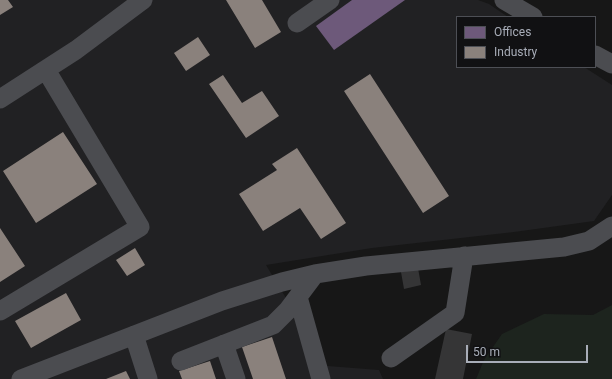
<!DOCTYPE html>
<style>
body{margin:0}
#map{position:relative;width:612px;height:379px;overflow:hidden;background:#171717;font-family:Roboto,sans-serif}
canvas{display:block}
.legend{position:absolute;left:456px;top:16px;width:140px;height:52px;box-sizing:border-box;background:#111113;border:1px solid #4d4f55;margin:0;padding:5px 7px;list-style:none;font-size:12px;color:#a8adb8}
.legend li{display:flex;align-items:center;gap:8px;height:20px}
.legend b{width:20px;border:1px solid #4d4f55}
.scale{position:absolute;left:466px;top:345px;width:122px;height:18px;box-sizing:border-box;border:2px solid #a8adb8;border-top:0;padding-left:5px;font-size:12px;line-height:14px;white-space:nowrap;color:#a8adb8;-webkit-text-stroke:3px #111113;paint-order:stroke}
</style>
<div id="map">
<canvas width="612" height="379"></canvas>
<ul class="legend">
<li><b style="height:11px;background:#6d597a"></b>Offices</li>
<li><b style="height:11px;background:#8a817c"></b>Industry</li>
</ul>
<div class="scale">50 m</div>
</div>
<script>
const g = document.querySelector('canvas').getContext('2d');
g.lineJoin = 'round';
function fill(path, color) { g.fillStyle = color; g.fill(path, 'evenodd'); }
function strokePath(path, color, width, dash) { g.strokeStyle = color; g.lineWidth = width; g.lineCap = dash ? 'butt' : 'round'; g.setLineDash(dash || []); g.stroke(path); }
fill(new Path2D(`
 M 0,0 L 478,0 L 489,4 L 508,17 L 457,17 L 457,67 L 584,67 L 612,85 L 612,195 L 594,221 L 514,232 L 372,248 L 266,265 L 295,313 L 315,365 L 379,370 L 383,379 L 0,379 Z`), '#212123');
fill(new Path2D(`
 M 612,305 L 612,379 L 476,379 L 484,360 L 502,334 L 544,314 L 593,315 Z`), '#1d241e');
fill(new Path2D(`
 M 352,0 L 405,0 L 334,50 L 316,26 Z`), '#6d597a');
fill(new Path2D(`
 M 0,0 L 8,0 L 13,7 L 0,15 Z
 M 226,0 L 262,0 L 281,32 L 255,48 Z
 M 198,37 L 210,55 L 186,71 L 174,53 Z
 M 370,74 L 449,196 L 423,213 L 344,91 Z
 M 223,75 L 242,103 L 262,91 L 279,116 L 246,138 L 209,84 Z
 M 63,132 L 97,184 L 36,223 L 3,171 Z
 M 297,148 L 346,223 L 321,239 L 300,208 L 263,231 L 239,194 L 277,170 L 272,164 Z
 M 0,228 L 25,266 L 0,282 Z
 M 135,248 L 145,265 L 127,276 L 116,260 Z
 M 66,293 L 81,320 L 31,348 L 15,321 Z
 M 272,337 L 286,379 L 253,379 L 242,347 Z
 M 210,361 L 216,379 L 182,379 L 179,371 Z
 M 126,371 L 130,379 L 106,379 Z`), '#8a817c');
fill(new Path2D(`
 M 418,268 L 421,285 L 404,289 L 401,272 Z
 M 446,329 L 472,334 L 463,379 L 435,379 Z`), '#353536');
strokePath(new Path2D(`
 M 504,0 L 533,17
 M 297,23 L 330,0
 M 595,55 L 612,64
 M 0,99 L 76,50 L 143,0
 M 298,297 L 321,379
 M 0,311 L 140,227 L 46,70
 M 134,335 L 148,379
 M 224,344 L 236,379
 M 391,358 L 455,313 L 464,256
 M 181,361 L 273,325 L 288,310 L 315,274
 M 21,379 L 222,301 L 282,282 L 315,274 L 366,266 L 564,247 L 589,241 L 612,226`), '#4b4c50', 19);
</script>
